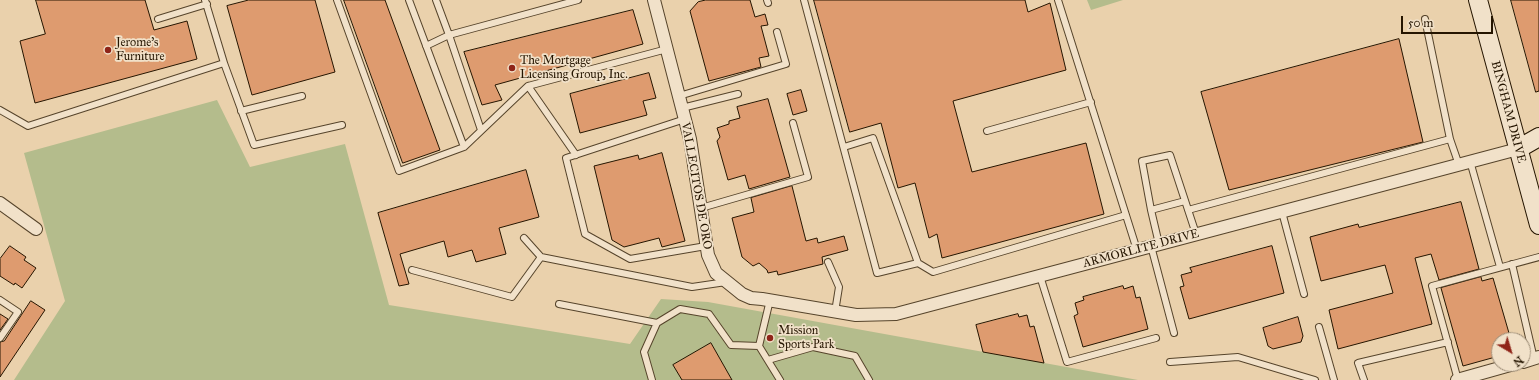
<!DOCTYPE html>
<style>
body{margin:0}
#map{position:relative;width:1539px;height:380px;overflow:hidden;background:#ead1ac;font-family:"IM FELL Great Primer",serif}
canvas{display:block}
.north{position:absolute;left:1491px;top:332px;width:40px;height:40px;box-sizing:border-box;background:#f1e1c9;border:1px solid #9f8f79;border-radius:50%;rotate:142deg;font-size:11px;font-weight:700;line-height:16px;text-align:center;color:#251500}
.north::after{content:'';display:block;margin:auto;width:14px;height:18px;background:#8f2418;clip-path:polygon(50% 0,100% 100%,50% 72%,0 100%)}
.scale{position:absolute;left:1401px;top:16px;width:92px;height:18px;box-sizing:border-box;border:2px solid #251500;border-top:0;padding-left:5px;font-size:12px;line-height:14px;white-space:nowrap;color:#251500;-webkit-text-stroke:3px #f1e1c9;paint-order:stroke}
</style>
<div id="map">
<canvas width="1539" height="380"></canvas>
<div class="north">N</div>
<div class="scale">50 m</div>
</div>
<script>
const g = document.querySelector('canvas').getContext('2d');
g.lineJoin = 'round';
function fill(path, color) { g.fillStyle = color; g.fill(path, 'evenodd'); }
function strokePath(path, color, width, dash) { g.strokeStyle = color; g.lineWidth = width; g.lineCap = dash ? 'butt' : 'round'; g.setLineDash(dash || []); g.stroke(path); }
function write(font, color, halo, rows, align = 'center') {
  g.font = font + ' "IM FELL Great Primer",serif'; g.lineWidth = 3.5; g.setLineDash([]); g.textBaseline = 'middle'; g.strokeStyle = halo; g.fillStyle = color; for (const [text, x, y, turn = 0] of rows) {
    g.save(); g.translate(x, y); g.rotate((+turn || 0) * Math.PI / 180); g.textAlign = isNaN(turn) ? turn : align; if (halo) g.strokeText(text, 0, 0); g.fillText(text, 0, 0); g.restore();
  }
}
fill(new Path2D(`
 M 1087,0 L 1123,0 L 1091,10 Z
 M 217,100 L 250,167 L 345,144 L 389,305 L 630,344 L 661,299 L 708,302 L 1138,380 L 14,380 L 65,301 L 24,153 Z`), '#b4bc8c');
const building = new Path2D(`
 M 36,0 L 145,0 L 154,30 L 187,21 L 197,59 L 35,103 L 20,41 L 45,34 Z
 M 249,0 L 315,0 L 335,72 L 252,95 L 227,6 Z
 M 344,0 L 385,0 L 440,150 L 403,163 Z
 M 706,0 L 750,0 L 755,17 L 765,14 L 768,25 L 761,26 L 769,56 L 759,58 L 761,67 L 709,81 L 690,11 L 698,2 Z
 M 814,0 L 1025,0 L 1028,12 L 1050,3 L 1066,70 L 953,101 L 972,172 L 1086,143 L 1104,214 L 942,258 L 937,234 L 929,238 L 915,183 L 898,188 L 881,123 L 850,132 Z
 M 1511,0 L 1539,0 L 1539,91 L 1536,92 Z
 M 633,10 L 643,44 L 495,85 L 502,100 L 482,105 L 464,52 Z
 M 1399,39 L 1423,142 L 1229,190 L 1201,92 Z
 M 649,73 L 656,98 L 643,101 L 647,115 L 580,133 L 570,94 Z
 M 801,90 L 807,111 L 793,115 L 787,94 Z
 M 768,99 L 790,177 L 749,189 L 745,175 L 728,180 L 717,141 L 720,137 L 717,128 L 729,124 L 729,121 L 740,118 L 737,107 Z
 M 662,153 L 685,241 L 662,247 L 659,238 L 624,247 L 612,240 L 594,166 L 638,155 L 639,159 Z
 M 526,170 L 539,217 L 499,228 L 506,254 L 476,262 L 472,250 L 448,257 L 444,241 L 400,254 L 409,284 L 399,286 L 378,213 Z
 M 792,186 L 806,241 L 817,238 L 818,243 L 844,236 L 848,250 L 822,257 L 823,264 L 778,275 L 777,271 L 768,273 L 767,270 L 759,263 L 753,266 L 742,257 L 732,218 L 754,212 L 751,198 Z
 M 1461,202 L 1479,269 L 1439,280 L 1431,254 L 1415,258 L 1432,324 L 1338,349 L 1329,310 L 1393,293 L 1385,265 L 1321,281 L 1310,237 L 1358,224 L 1359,227 Z
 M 10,246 L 26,257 L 24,260 L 36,268 L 22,288 L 15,283 L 14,285 L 0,276 L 0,259 Z
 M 1272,246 L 1284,293 L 1189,319 L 1180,287 L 1184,286 L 1181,275 L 1192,272 L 1190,268 Z
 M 1481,277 L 1482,281 L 1493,278 L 1511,340 L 1499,340 L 1499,356 L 1463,366 L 1441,288 Z
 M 1123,286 L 1124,289 L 1133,286 L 1136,298 L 1140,297 L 1148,329 L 1083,347 L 1074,316 L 1078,314 L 1075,303 L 1084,300 L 1083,297 Z
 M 31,301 L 45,310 L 0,377 L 0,342 L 4,341 Z
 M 0,314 L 8,319 L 0,330 Z
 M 1018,314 L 1019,317 L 1027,315 L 1030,327 L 1034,326 L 1044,363 L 983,352 L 976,325 Z
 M 1298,317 L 1303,336 L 1301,342 L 1273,349 L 1268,346 L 1263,328 Z
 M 711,343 L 732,380 L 682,380 L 673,365 Z`);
fill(building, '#de9b6f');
strokePath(building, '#251500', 1);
const lane = new Path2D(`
 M 205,0 L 224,63
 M 337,0 L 399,171 L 464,147 L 528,86 L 667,49
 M 409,0 L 464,147
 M 436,0 L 449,35 L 578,0
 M 767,0 L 768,3
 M 804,0 L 877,273 L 918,263 L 873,138 L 844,147
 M 1058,0 L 1137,250
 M 158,19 L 207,4
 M 1425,19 L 1450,139 L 1459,165
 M 426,46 L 449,35 L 481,130
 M 528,86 L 576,155
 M 679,96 L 786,64 L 777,32
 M 682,108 L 738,94
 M 0,110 L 28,126 L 224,63 L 254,145 L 342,125
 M 241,111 L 302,96
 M 685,119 L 566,158 L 585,234 L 630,259 L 706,246
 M 987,131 L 1091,102
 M 1470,161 L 1500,267
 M 1185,201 L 1151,210 L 1142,161 L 1170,155 L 1196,234
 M 701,208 L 808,177 L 793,123
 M 1151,210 L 1159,244
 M 1188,210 L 1450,139
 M 1282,212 L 1304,294
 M 524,238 L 541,257
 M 1151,246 L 1174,333
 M 828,262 L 839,287 L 835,312
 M 918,263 L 933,272 L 1126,215
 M 1512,264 L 1534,359
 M 412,270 L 512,297 L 541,257 L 692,287 L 726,282
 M 1040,276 L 1067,362 L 1156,338
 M 0,300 L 18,312 L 0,338
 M 770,300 L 759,346 L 780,380
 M 559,304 L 657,323
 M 1319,327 L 1334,380
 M 768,360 L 813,347 L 855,356 L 869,380
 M 1170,362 L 1238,357 L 1315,380
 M 652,380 L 644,352 L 657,323 L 680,309 L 709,314 L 731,345 L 759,346
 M 1364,380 L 1358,363 L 1448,342
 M 1458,380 L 1432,286 L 1539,257`);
const street = new Path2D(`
 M 654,0 L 690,139 L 708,255 L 716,273 L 742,294 L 751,298 L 762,299 L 856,315 L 896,314 L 1518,149
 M 0,203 L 36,229
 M 1523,362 L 1539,357
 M 1457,380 L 1514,364`);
const secondary = new Path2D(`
 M 1478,0 L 1539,225
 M 1518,149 L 1539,137`);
strokePath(lane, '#56442b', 8);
strokePath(street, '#56442b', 14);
strokePath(secondary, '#251500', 20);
strokePath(lane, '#f1e1c9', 6);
strokePath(street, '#f1e1c9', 12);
strokePath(secondary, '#f1e1c9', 18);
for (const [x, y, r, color] of [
 [108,50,4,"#8f2418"],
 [512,68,4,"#8f2418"],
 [770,338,4,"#8f2418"]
]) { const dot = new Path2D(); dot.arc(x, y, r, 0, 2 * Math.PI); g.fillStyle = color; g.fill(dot); strokePath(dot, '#f1e1c9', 1.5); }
write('12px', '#251500', '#f1e1c9', [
 ["Jerome's",116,43],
 ["Furniture",116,57],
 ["The Mortgage",520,61],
 ["Licensing Group, Inc.",520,75],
 ["Mission",778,331],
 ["Sports Park",778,345]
], 'left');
write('12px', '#251500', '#f1e1c9', [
 ["BINGHAM DRIVE",1508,112,75],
 ["VALLECITOS DE ORO",696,186,80],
 ["ARMORLITE DRIVE",1141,249,-15]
]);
</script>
